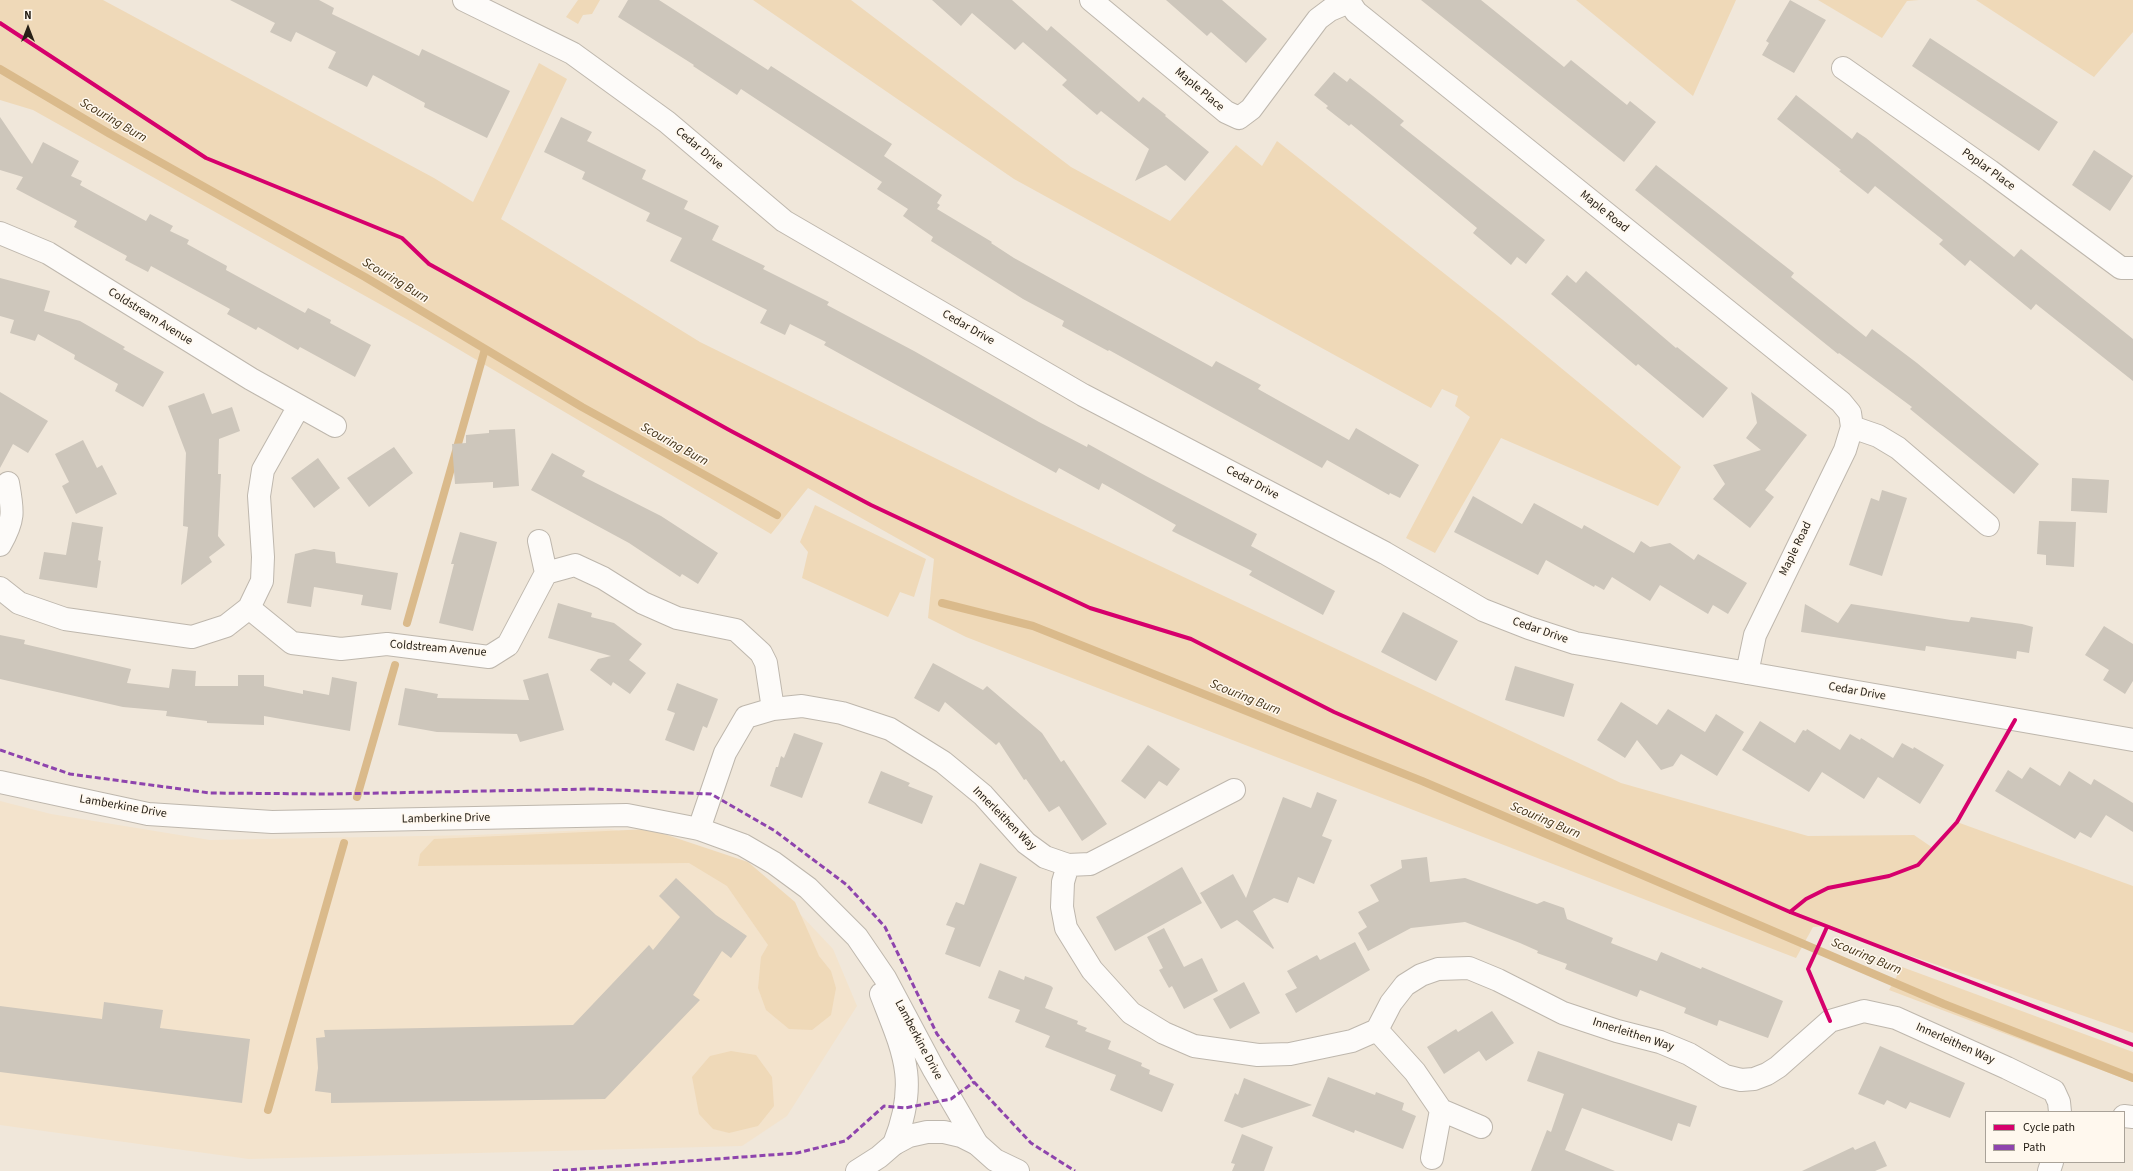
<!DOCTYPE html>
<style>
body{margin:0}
#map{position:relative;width:2133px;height:1171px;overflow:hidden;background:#f0e7da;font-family:"Source Sans 3",sans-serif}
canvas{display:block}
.legend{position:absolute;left:1985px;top:1111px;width:140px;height:52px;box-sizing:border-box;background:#fff8ee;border:1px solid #a9a298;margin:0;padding:5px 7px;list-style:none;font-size:12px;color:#272017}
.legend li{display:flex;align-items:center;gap:8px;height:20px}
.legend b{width:20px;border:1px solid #a9a298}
.north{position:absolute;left:8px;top:8px;width:40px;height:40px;-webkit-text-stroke:3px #fff8ee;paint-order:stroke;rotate:0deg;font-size:11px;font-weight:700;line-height:16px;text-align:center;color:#272017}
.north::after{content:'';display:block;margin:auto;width:14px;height:18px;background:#272017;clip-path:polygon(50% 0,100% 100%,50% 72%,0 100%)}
</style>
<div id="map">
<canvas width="2133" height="1171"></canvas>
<ul class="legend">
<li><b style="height:5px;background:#d6006c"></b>Cycle path</li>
<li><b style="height:5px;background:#8e44ad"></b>Path</li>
</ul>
<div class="north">N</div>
</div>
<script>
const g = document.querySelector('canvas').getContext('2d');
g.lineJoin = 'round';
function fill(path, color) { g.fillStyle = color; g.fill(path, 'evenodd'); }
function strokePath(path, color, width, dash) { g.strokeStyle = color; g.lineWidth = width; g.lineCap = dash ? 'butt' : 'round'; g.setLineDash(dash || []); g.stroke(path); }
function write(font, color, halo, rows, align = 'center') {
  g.font = font + ' "Source Sans 3",sans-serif'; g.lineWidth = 3; g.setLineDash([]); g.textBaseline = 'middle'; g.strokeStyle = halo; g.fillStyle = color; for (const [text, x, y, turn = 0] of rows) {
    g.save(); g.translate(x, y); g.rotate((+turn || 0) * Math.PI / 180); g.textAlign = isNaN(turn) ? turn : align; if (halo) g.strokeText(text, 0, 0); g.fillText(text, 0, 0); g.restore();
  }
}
fill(new Path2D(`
 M 0,801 L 51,814 L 210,840 L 475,835 L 610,829 L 679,843 L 783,896 L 833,949 L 857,1006 L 787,1116 L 742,1146 L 249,1159 L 0,1125 Z`), '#f3e3cc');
fill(new Path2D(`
 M 0,0 L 103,0 L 434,178 L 473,202 L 539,63 L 567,79 L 501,219 L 700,342 L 1018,499 L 1621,783 L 1808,836 L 1914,835 L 1933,848 L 1957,822 L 2133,886 L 2133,1033 L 1825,926 L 1813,927 L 1796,958 L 966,637 L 928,618 L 934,559 L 808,488 L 771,534 L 426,330 L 33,110 L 0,100 Z
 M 578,0 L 600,0 L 592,14 L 583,15 L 578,24 L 566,17 Z
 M 753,0 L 851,0 L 1071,167 L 1170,221 L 1236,145 L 1262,166 L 1277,141 L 1503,320 L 1681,467 L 1658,506 L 1501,438 L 1435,553 L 1406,538 L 1470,417 L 1455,406 L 1458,396 L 1442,389 L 1431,408 L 1014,179 Z
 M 1576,0 L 1736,0 L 1693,96 Z
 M 1818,0 L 1919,0 L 1907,1 L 1882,38 Z
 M 1976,0 L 2133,0 L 2133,32 L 2094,77 Z
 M 815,505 L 926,559 L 914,597 L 900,592 L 888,617 L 802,578 L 808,552 L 800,542 Z
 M 649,829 L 748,862 L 795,902 L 819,956 L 831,971 L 836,988 L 831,1015 L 812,1030 L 789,1029 L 766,1010 L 758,988 L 761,957 L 768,945 L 727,886 L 689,863 L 418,866 L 420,854 L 434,839 Z
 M 1902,967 L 2133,1052 L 2133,1082 L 1889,990 Z
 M 731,1051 L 756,1055 L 772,1077 L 774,1106 L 758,1126 L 729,1133 L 713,1129 L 699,1114 L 692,1077 L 710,1056 Z`), '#efd9b8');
strokePath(new Path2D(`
 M 0,69 L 110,134 L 365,277 L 582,407 L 777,515
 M 942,603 L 1033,626 L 1422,781 L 1944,1004 L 2133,1078
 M 407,623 L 485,349
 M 357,797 L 395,665
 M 268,1110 L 344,843`), '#daba8b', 8);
fill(new Path2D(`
 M 230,0 L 319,0 L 334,8 L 332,14 L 419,56 L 422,49 L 510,91 L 487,138 L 424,107 L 425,103 L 373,75 L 367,87 L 328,68 L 336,52 L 296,32 L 291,42 L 270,32 L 275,23 Z
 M 628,0 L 659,0 L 768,70 L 771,66 L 892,144 L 884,156 L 942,195 L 937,203 L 940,205 L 937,209 L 992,242 L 991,243 L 1014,258 L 1212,367 L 1216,361 L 1261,385 L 1258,389 L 1349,440 L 1356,428 L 1419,465 L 1400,498 L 1390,493 L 1389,495 L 1327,460 L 1322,468 L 1109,350 L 1108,351 L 1062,326 L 1064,321 L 1023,299 L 931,241 L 933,237 L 903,216 L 908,209 L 877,189 L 882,182 L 741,89 L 737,95 L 693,66 L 694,65 L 618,17 Z
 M 932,0 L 1012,0 L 1047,31 L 1051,26 L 1139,102 L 1143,97 L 1166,115 L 1165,116 L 1209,152 L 1185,181 L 1166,165 L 1135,181 L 1149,149 L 1101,111 L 1097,115 L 1062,85 L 1067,80 L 1023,42 L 1015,50 L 972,13 L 961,26 Z
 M 1166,0 L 1222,0 L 1267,39 L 1246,63 L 1211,32 L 1207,36 Z
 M 1421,0 L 1481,0 L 1564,67 L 1571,60 L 1627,105 L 1630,101 L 1656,122 L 1624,162 Z
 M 1790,0 L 1826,20 L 1794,73 L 1762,55 L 1769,43 L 1766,41 Z
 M 1930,38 L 2058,122 L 2039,151 L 1912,66 Z
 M 1334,72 L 1347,82 L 1350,78 L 1373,96 L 1404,121 L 1400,125 L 1545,240 L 1526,264 L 1517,257 L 1511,265 L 1473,233 L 1477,228 L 1447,203 L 1351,124 L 1349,126 L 1326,108 L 1328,106 L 1314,95 Z
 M 1796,95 L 1852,139 L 1857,132 L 1866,138 L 2014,257 L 2021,249 L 2133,339 L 2133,381 L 2036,304 L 2031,310 L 1970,260 L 1965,266 L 1939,244 L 1943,240 L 1875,186 L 1868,194 L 1839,171 L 1841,170 L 1777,119 Z
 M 0,117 L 32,164 L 43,142 L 79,161 L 71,176 L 82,181 L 80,185 L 146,221 L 150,214 L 173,226 L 170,231 L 189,240 L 187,244 L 227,266 L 226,270 L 305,313 L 308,308 L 331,320 L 330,323 L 371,345 L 355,377 L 300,347 L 298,350 L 258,327 L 256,330 L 227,314 L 230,309 L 151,266 L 148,272 L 125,260 L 127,256 L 74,227 L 77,221 L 16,189 L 23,177 L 0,170 Z
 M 561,117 L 592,132 L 587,141 L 646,170 L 642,179 L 688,201 L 684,209 L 719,226 L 712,240 L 765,266 L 763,269 L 829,302 L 827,305 L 914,351 L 1039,422 L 1087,447 L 1088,444 L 1146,476 L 1257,534 L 1251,546 L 1335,591 L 1323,615 L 1249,575 L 1252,571 L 1172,531 L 1176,525 L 1102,483 L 1099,490 L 1059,468 L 1056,473 L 824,345 L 826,342 L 790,324 L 785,335 L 760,323 L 767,310 L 670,261 L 682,238 L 646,221 L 650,213 L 582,179 L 585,172 L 544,152 Z
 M 2094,150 L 2133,176 L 2110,211 L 2072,185 Z
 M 1656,165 L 1794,273 L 1791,277 L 1866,337 L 1872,329 L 1917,363 L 2039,464 L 2014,494 L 1910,409 L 1912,407 L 1839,353 L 1838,354 L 1635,190 Z
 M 1586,271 L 1676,348 L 1677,347 L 1728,388 L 1703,418 L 1638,364 L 1636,366 L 1551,294 L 1567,275 L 1576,283 Z
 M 0,278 L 50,291 L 44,311 L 80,321 L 125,347 L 123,349 L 164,372 L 143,407 L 115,391 L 118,384 L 74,359 L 75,355 L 38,334 L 35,341 L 10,333 L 14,320 L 0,316 Z
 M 0,392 L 48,421 L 28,453 L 13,444 L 0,468 Z
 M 1751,392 L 1807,435 L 1765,490 L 1774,497 L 1750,528 L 1713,499 L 1725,484 L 1713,465 L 1761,450 L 1746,438 L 1757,423 Z
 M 204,393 L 212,414 L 232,407 L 240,431 L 219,439 L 218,474 L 221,474 L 218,536 L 225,545 L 209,557 L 212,562 L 181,585 L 188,527 L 183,526 L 186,453 L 168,406 Z
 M 515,429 L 519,486 L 493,488 L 493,482 L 455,484 L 452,444 L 466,443 L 466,435 L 489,433 L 489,430 Z
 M 83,440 L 97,468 L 102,465 L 117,494 L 76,514 L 62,486 L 69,482 L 55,454 Z
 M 394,447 L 413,473 L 369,507 L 347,478 Z
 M 552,453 L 585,471 L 582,476 L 661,516 L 718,553 L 698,584 L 682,574 L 680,577 L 629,543 L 531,490 Z
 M 318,458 L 340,488 L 314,508 L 291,478 Z
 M 2072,478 L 2109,480 L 2107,513 L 2071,511 Z
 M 1882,490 L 1907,498 L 1882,576 L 1849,565 L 1871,498 L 1879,501 Z
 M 1473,496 L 1522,524 L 1534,503 L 1582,529 L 1584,525 L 1634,553 L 1641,541 L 1650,547 L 1670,543 L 1694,560 L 1698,554 L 1747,583 L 1728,614 L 1713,605 L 1708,614 L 1660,585 L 1650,601 L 1612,577 L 1604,590 L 1595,585 L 1594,587 L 1546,560 L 1538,575 L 1454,532 Z
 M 2039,521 L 2076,522 L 2074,567 L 2046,565 L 2046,555 L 2037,554 Z
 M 72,522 L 103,527 L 98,560 L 101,561 L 97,588 L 39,579 L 44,552 L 66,555 Z
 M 460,532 L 497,542 L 473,631 L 439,623 L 454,564 L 451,564 Z
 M 314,549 L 335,552 L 336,563 L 398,573 L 391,610 L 361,605 L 363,595 L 314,587 L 311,607 L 287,603 L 295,554 Z
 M 558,603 L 592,613 L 591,617 L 614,623 L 642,644 L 629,660 L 646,673 L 630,694 L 613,682 L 611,686 L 590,670 L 598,659 L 611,656 L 548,638 Z
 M 1805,604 L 1838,623 L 1851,604 L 1951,620 L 1969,622 L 1971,617 L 2022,624 L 2033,627 L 2029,653 L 2017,651 L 2016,659 L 1926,646 L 1925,651 L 1801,632 Z
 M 1403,612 L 1458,641 L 1436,681 L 1381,652 Z
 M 2104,626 L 2133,644 L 2133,681 L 2125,694 L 2103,680 L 2109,670 L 2085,655 Z
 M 0,635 L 25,640 L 24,644 L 131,669 L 127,683 L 169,688 L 172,669 L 196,671 L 195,686 L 238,686 L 238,675 L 264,675 L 264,686 L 303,694 L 303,690 L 329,695 L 332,677 L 357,682 L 350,731 L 264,716 L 264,725 L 207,723 L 207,721 L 166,716 L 167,711 L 123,707 L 0,679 Z
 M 933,663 L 983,690 L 987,686 L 1042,733 L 1061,762 L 1064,760 L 1107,824 L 1082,841 L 1059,806 L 1049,812 L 1026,779 L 1024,780 L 999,742 L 996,745 L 945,702 L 939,712 L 914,698 Z
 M 1515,666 L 1574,684 L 1564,717 L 1505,700 Z
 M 548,673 L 564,730 L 520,742 L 517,734 L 437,732 L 398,725 L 405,688 L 438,694 L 437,698 L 529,700 L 523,680 Z
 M 677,683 L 718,699 L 707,728 L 703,726 L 694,751 L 665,740 L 675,713 L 667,710 Z
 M 1621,702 L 1657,725 L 1668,709 L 1705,732 L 1716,714 L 1744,732 L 1717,776 L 1681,754 L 1673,766 L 1661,770 L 1637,740 L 1625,758 L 1597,740 Z
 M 1760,721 L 1795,743 L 1803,730 L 1806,731 L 1807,729 L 1840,750 L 1850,734 L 1860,740 L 1861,738 L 1893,758 L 1902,743 L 1913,749 L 1914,747 L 1944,765 L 1920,804 L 1878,777 L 1864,799 L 1822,772 L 1809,792 L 1742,750 Z
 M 794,733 L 823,743 L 802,798 L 770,786 L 776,767 L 778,767 L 781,756 L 784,758 Z
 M 1148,745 L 1180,769 L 1167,786 L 1159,781 L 1145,799 L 1121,781 Z
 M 2030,767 L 2060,786 L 2069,771 L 2091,785 L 2094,779 L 2133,803 L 2133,832 L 2106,815 L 2091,838 L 2080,832 L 2075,839 L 1995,791 L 2008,770 L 2022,779 Z
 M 881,771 L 910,783 L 908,786 L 933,796 L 922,824 L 868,803 Z
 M 1317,792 L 1337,800 L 1322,836 L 1332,840 L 1314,884 L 1298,877 L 1288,903 L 1274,898 L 1253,911 L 1274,948 L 1273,949 L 1237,920 L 1221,929 L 1200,893 L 1233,874 L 1246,898 L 1283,797 L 1311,808 Z
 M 1427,857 L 1430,882 L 1465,878 L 1537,904 L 1544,901 L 1564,908 L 1567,919 L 1613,938 L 1611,943 L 1657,961 L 1661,952 L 1701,969 L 1702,967 L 1783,1001 L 1768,1038 L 1719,1020 L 1717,1026 L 1684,1013 L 1686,1008 L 1640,990 L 1637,997 L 1565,969 L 1567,964 L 1537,953 L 1538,951 L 1520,943 L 1465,922 L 1411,928 L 1368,951 L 1358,933 L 1367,927 L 1358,912 L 1379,901 L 1370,885 L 1402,868 L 1401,860 Z
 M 980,863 L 1017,877 L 980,967 L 945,954 L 955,928 L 946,925 L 956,902 L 964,905 Z
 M 1182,867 L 1202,903 L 1115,951 L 1096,917 Z
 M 676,878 L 716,915 L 747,936 L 731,958 L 722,951 L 693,995 L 700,1000 L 605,1099 L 331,1103 L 331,1093 L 315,1091 L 318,1068 L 316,1038 L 325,1037 L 324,1030 L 573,1025 L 649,945 L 653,950 L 680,917 L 659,896 Z
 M 1164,928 L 1184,967 L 1202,958 L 1218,991 L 1184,1009 L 1172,986 L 1169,988 L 1159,970 L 1163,968 L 1147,937 Z
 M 1355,942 L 1370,970 L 1296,1013 L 1285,994 L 1297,988 L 1287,971 L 1317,955 L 1320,960 Z
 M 999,970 L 1024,980 L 1025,976 L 1051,986 L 1053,988 L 1045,1008 L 1078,1021 L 1077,1024 L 1087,1028 L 1085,1031 L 1111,1041 L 1108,1049 L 1142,1063 L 1141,1066 L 1150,1070 L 1149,1074 L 1174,1084 L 1162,1112 L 1110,1090 L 1116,1075 L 1045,1047 L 1050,1036 L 1015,1022 L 1020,1010 L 988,998 Z
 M 1244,982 L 1260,1013 L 1230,1029 L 1213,999 Z
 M 104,1002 L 163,1010 L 160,1028 L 250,1039 L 242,1103 L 0,1072 L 0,1006 L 102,1019 Z
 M 1492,1011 L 1514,1043 L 1486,1061 L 1479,1051 L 1444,1074 L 1427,1047 L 1456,1029 L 1458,1032 Z
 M 1880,1046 L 1965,1083 L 1950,1118 L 1910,1102 L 1906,1109 L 1887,1100 L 1884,1105 L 1858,1094 Z
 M 1538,1051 L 1697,1106 L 1690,1127 L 1678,1123 L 1672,1141 L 1582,1108 L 1565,1150 L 1615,1171 L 1531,1171 L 1547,1130 L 1551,1132 L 1564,1094 L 1527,1081 Z
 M 1328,1077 L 1375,1095 L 1376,1092 L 1404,1103 L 1402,1110 L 1416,1116 L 1403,1149 L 1355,1130 L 1354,1133 L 1312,1116 Z
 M 1244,1078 L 1312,1105 L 1242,1128 L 1224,1121 L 1235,1093 L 1238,1095 Z
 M 1242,1134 L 1273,1147 L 1264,1171 L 1232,1171 L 1235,1164 L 1231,1163 Z
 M 1875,1141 L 1887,1166 L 1875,1171 L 1802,1171 L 1853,1147 L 1855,1150 Z`), '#cdc6bb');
const minor = new Path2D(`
 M 464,0 L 572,53 L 667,122 L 784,221 L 1083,395 L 1385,553 L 1483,610 L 1529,628 L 1575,643 L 2133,740
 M 1091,0 L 1226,112 L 1239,118 L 1251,109 L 1318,19 L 1330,10 L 1349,2
 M 1348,0 L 1356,12 L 1841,402 L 1850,413 L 1852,427 L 1878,436 L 1898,448 L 1988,525
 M 1843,68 L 1990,171 L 2121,268 L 2133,268
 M 0,233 L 48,253 L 251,379 L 335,426
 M 299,406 L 263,470 L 259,496 L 263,557 L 262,581 L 249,608 L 292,643 L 341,649 L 387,644 L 489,657 L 508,645 L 546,573 L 575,565 L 603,578 L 643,603 L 677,618 L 736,630 L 761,653 L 766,663 L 773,709
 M 539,541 L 546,573
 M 0,545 C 15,519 13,511 8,483
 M 0,588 L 19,603 L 65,619 L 192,637 L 226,626 L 249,608
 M 1747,673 L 1755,635 L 1845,450 L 1852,427
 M 0,782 L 148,814 L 272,822 L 627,815 L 699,829 L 743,845 L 774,863 L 808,888 L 857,937 L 885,978 L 934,1070 L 977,1144
 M 699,829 L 725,753 L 746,717 L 773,709 L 802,706 L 842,713 L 890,729 L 943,762 L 983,795 L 1026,843 L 1045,857 L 1068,865 L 1063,882 L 1062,907 L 1066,928 L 1092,970 L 1131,1013 L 1164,1033 L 1194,1046 L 1258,1055 L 1290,1054 L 1352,1041 L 1377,1030 L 1391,1003 L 1405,985 L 1421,975 L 1438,969 L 1469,968 L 1498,980 L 1563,1013 L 1617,1031 L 1660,1042 L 1689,1054 L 1725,1076 L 1741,1080 L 1754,1079 L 1767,1074 L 1778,1067 L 1830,1021 L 1864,1011 L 1896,1018 L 2007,1068 L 2054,1091 L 2059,1102 L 2060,1112
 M 1068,865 L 1090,864 L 1234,790
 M 881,994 C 904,1053 919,1081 894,1144
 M 1377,1030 L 1415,1072 L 1441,1110 L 1432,1158
 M 1441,1110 L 1481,1127
 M 2124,1116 L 2133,1117
 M 2049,1171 L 2052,1162`);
const major = new Path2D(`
 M 857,1171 L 879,1157 L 894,1144 L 909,1136 L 927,1132 L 944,1132 L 961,1136 L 977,1144 L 995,1160 L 1018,1171`);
strokePath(minor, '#beb7ad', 24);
strokePath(major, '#beb7ad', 24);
strokePath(minor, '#fdfbf9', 22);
strokePath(major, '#fdfbf9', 22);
strokePath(new Path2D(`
 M 0,750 L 70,774 L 210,793 L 329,794 L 592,789 L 711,794 L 775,831 L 847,885 L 885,927 L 937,1034 L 974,1082 L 1031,1143 L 1075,1171
 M 553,1171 L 797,1153 L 845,1141 L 884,1106 L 905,1108 L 951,1099 L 974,1082`), '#8e44ad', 3, [6, 3]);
strokePath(new Path2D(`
 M 0,23 L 206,158 L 402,238 L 429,264 L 731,431 L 871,505 L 1090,608 L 1191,639 L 1334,712 L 1790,912 L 2133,1045
 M 1790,912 L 1806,899 L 1828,888 L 1889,876 L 1918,865 L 1957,822 L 2015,720
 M 1827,927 L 1808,969 L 1830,1021`), '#d6006c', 4);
write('12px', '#272017', '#fff8ee', [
 ["Maple Place",1199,90,40],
 ["Cedar Drive",699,149,40],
 ["Poplar Place",1988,170,36],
 ["Maple Road",1604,212,39],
 ["Coldstream Avenue",150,317,32],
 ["Cedar Drive",968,328,30],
 ["Cedar Drive",1252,483,28],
 ["Maple Road",1796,549,-64],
 ["Cedar Drive",1540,631,19],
 ["Coldstream Avenue",438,649,5],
 ["Cedar Drive",1857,692,10],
 ["Lamberkine Drive",123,807,10],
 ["Lamberkine Drive",446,819,-1],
 ["Innerleithen Way",1004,819,45],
 ["Innerleithen Way",1633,1035,18],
 ["Lamberkine Drive",918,1040,62],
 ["Innerleithen Way",1955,1044,24]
]);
write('italic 13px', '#423115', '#fff8ee', [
 ["Scouring Burn",113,121,30],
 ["Scouring Burn",395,281,31],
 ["Scouring Burn",674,445,29],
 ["Scouring Burn",1245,698,22],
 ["Scouring Burn",1545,821,23],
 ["Scouring Burn",1866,957,23]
]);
</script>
